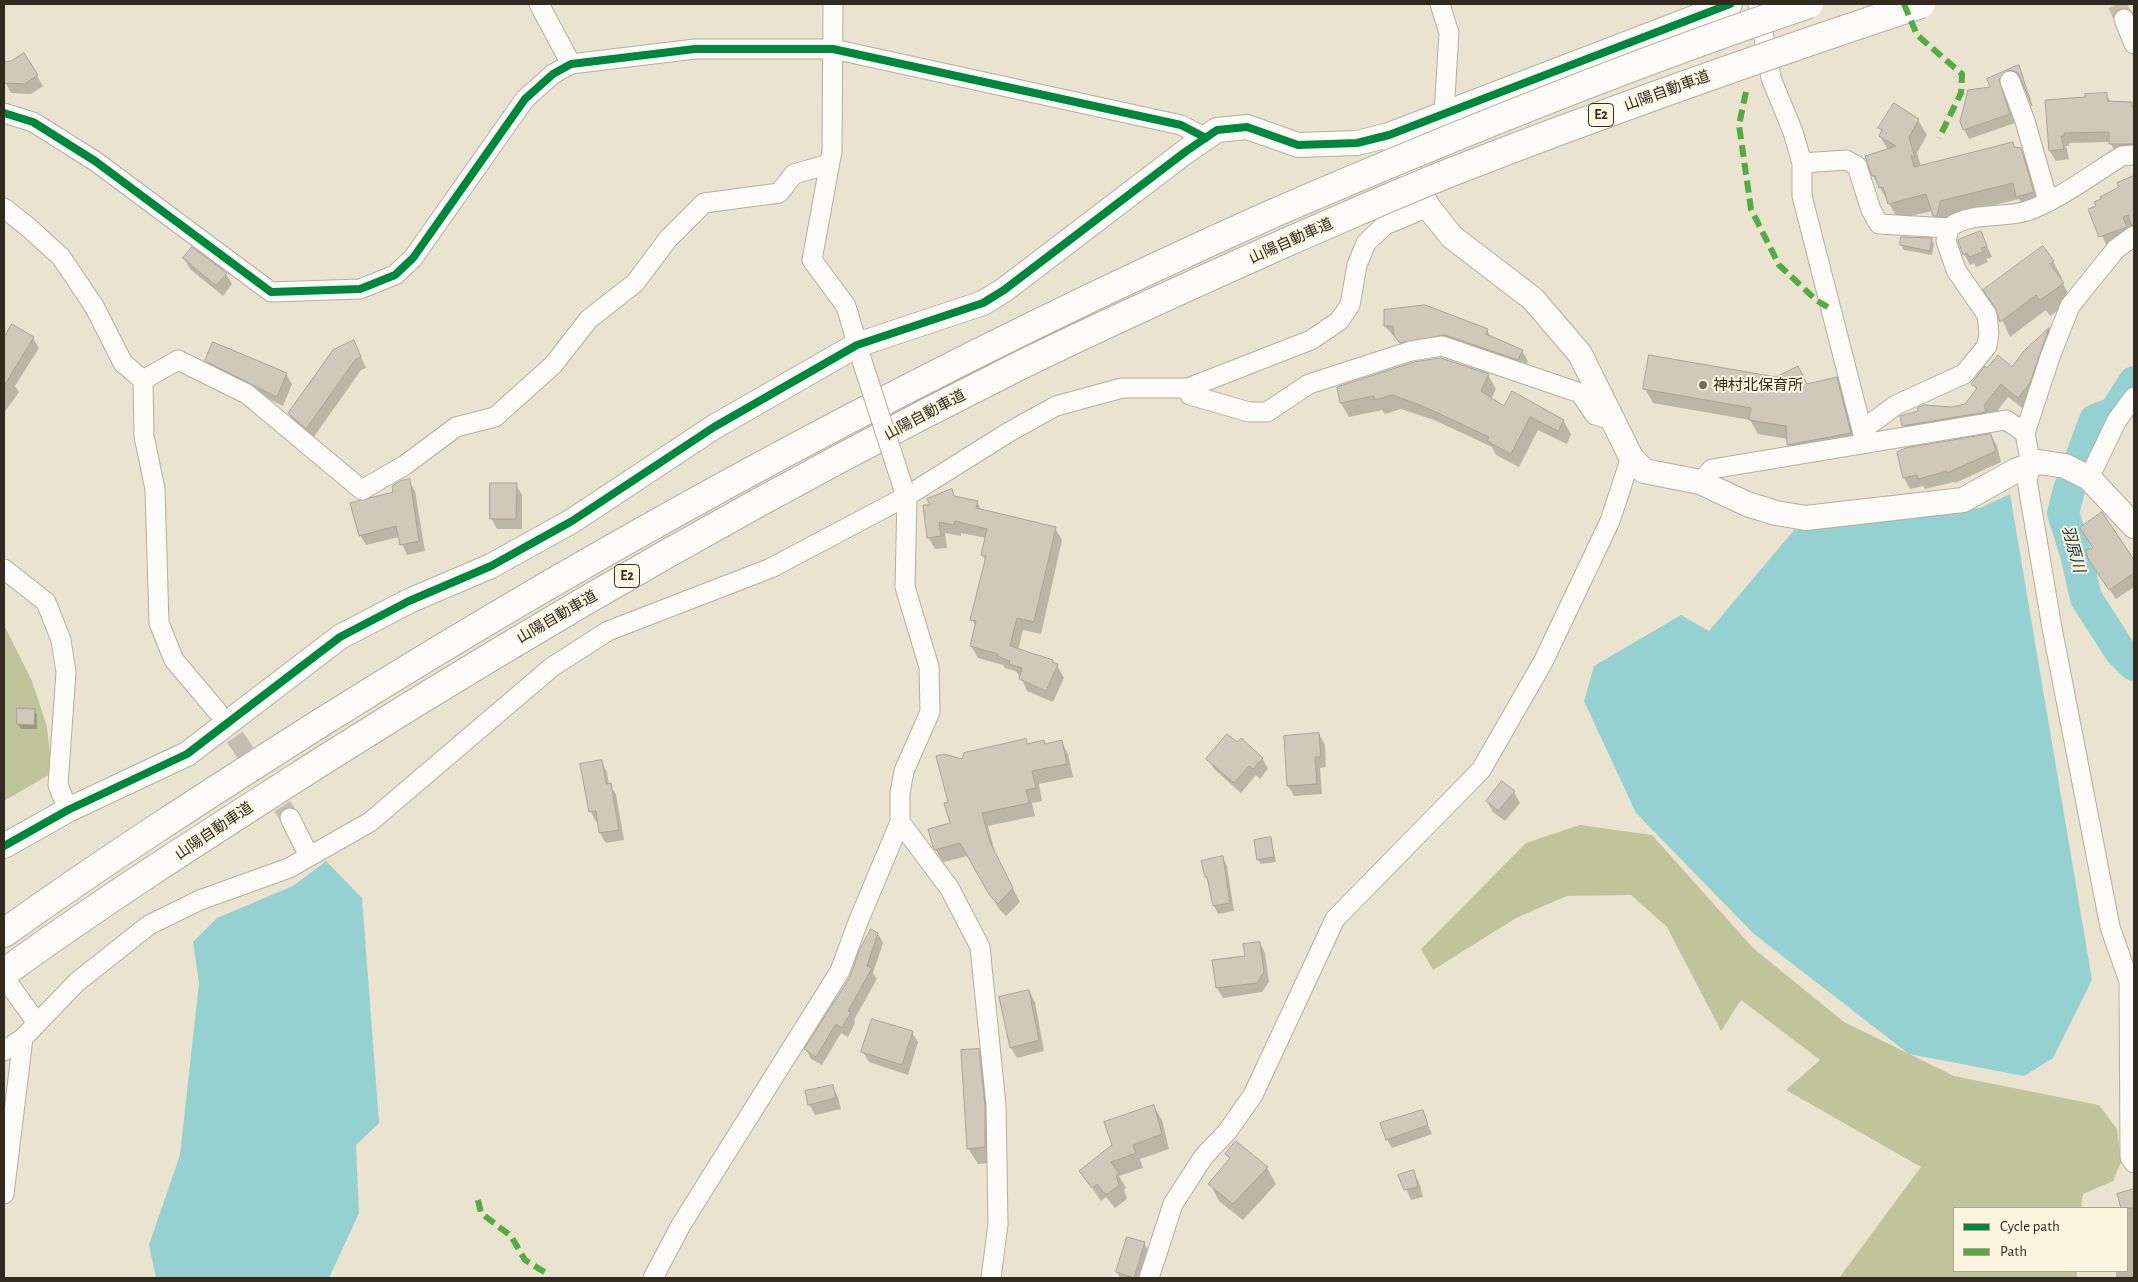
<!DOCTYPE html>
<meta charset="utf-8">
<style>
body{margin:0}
#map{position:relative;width:2138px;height:1282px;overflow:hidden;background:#eae3d0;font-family:"Alegreya Sans",sans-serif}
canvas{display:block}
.frame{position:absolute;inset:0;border:5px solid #302b1e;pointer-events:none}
.legend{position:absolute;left:1953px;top:1207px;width:175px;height:65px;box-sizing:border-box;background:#fdf5e0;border:1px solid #aba492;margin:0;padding:6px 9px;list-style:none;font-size:15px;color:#302b1e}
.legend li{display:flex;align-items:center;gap:10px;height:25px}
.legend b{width:25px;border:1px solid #aba492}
</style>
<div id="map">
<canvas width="2138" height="1282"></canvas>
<div class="frame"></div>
<ul class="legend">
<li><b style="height:6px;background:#00873e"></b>Cycle path</li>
<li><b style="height:6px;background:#54ab43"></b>Path</li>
</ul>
</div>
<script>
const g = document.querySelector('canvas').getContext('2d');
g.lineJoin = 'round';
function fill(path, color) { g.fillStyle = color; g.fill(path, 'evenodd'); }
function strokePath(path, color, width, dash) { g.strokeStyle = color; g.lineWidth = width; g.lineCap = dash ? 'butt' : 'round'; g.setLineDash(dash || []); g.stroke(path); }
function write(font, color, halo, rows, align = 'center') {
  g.font = font + ' "Alegreya Sans","Noto Sans JP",sans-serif'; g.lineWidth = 4; g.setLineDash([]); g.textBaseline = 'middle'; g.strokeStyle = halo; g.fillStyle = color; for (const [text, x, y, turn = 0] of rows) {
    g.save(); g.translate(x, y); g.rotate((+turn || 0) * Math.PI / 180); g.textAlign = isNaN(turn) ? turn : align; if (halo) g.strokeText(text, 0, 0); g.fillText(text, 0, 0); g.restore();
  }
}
fill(new Path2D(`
 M 4,625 L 32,681 L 47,727 L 52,773 L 4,801 Z
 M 1580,825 L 1652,835 L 1753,948 L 1844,1022 L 1954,1076 L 2099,1105 L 2117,1129 L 2121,1162 L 2113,1181 L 2083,1194 L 2081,1208 L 1954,1208 L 1954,1271 L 2077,1271 L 2077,1278 L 1839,1278 L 1921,1167 L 1786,1090 L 1820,1060 L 1741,1000 L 1721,1031 L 1667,927 L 1631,895 L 1567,896 L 1516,918 L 1433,970 L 1421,949 L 1526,843 Z`), '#c0c49a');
fill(new Path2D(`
 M 2010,494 L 2092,980 L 2053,1058 L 2024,1076 L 1909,1054 L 1754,934 L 1636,813 L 1584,701 L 1594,666 L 1681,615 L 1709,631 L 1794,530 L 1980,508 Z
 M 326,861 L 362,898 L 379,1123 L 356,1145 L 359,1213 L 329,1278 L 156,1278 L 149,1245 L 180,1155 L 199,983 L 193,942 L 217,918 L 293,886 Z`), '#95d1d1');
fill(new Path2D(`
 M 24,55 L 43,86 L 31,94 L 11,93 L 5,82 L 11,63 Z
 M 2018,66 L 2033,106 L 2024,81 L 2012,79 L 2003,90 L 2015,123 L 1969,139 L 1964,129 L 1992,88 L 1989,80 Z
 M 2106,94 L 2111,103 L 2131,103 L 2134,108 L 2134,154 L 2116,154 L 2110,142 L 2069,143 L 2069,146 L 2066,146 L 2069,159 L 2056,161 L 2050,151 L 2046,101 L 2086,99 Z
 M 1918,120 L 1927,135 L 1917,153 L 1921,167 L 2020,149 L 2029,165 L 2042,208 L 2026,212 L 2019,199 L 1948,216 L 1945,231 L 1943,231 L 1932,211 L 1898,219 L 1873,176 L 1888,150 L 1880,136 L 1882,132 L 1880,128 Z
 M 2134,178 L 2134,232 L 2110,253 L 2090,210 L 2098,207 L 2102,200 L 2120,188 L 2119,184 Z
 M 1981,233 L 1992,257 L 1986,259 L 1988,262 L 1976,267 L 1974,263 L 1970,265 L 1964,254 Z
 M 1932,240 L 1934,244 L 1932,255 L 1904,250 L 1901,245 Z
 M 184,258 L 226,274 L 232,284 L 223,296 L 190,269 Z
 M 2053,261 L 2062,278 L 2060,279 L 2072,300 L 2050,316 L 2046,310 L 2010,337 L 1999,313 Z
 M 13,325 L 33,338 L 39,348 L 15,386 L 19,392 L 4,413 L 4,339 Z
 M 1385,326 L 1487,330 L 1491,338 L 1522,351 L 1528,361 L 1524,370 L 1402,346 Z
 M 2049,330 L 2056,342 L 2025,410 L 2008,397 L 1991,419 L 1911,439 L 1903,425 L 1965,405 L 1977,390 L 1973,384 L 1988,370 L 2012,369 L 2025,352 Z
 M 359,353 L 366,368 L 361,370 L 313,438 L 296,424 L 289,414 Z
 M 207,361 L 286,374 L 292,384 L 283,406 L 213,371 Z
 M 1488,375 L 1496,389 L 1491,399 L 1505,408 L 1563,420 L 1571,434 L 1567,444 L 1538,430 L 1519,467 L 1496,455 L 1492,447 L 1434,420 L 1401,409 L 1385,414 L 1382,410 L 1349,417 L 1341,403 L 1338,388 Z
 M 1836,378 L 1844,392 L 1858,446 L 1797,459 L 1789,445 L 1788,439 L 1758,434 L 1750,420 L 1653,403 L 1645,389 L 1807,386 Z
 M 1991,435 L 1997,446 L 2001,462 L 1955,483 L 1954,482 L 1925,489 L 1923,486 L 1910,489 L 1904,478 L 1898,452 Z
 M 409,481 L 415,491 L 425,551 L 407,555 L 399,537 L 366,545 L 360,535 L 394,492 Z
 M 516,485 L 522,495 L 522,529 L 497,529 L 491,518 Z
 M 951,490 L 955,497 L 977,502 L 982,511 L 1055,528 L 1062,540 L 1041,634 L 1023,630 L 1018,650 L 1052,661 L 1057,665 L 1064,678 L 1053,702 L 1027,691 L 1021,677 L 1015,671 L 1005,668 L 1003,665 L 978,658 L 971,646 L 976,627 L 972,619 L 986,562 L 982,555 L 986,538 L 961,533 L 961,536 L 945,533 L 947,548 L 935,549 L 928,537 L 932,506 Z
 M 2102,515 L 2134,562 L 2134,587 L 2116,599 L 2096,570 L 2094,549 Z
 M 34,710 L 37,715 L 37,729 L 21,729 L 18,724 Z
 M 1319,734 L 1325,745 L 1326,767 L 1320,768 L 1322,794 L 1294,796 L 1288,786 Z
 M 1025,740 L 1028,745 L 1045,745 L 1061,741 L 1068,754 L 1073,777 L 1039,784 L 1042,801 L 1032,803 L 1035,816 L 988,826 L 996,856 L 1020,902 L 1006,916 L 999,909 L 968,856 L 943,862 L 934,847 L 951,824 L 949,803 L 963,760 Z
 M 1262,758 L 1268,769 L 1260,779 L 1256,775 L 1241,793 L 1214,769 L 1208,759 Z
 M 601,761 L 607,772 L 609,785 L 616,794 L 624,840 L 606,843 L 600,833 L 599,821 L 596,822 L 591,812 L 582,765 Z
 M 1514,792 L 1520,803 L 1505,821 L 1493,812 L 1487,801 Z
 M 1271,838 L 1276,862 L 1261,864 L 1258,860 Z
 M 1223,858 L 1227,866 L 1234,911 L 1218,914 L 1214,906 L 1209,883 L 1206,877 Z
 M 878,934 L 883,943 L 873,973 L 877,979 L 854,1020 L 855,1023 L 848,1037 L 841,1033 L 822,1065 L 811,1059 L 806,1049 Z
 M 1260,943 L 1265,953 L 1269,982 L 1262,992 L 1223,998 L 1217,988 L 1213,961 L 1246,957 Z
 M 1029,991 L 1035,1002 L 1044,1051 L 1017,1058 L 1011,1048 Z
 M 912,1032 L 918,1042 L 908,1075 L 869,1062 L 863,1052 Z
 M 978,1050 L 988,1067 L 994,1163 L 978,1164 L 968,1148 Z
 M 832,1086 L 838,1097 L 841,1109 L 815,1115 L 809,1104 Z
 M 1154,1106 L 1162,1120 L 1169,1149 L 1140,1159 L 1143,1168 L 1119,1176 L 1126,1188 L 1124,1190 L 1127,1199 L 1115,1208 L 1106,1197 L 1101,1201 L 1081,1171 L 1113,1145 Z
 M 1422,1112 L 1432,1134 L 1392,1148 L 1387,1139 Z
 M 1227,1154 L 1267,1168 L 1276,1184 L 1243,1220 L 1219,1201 L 1210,1184 L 1230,1160 Z
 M 1413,1172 L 1419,1182 L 1423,1197 L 1411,1200 L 1400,1175 Z
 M 2134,1191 L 2134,1278 L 2116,1278 L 2116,1271 L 2127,1271 L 2127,1208 L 2120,1208 L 2122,1208 L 2118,1195 Z
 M 1128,1238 L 1144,1243 L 1150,1254 L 1143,1278 L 1120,1278 L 1117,1272 Z`), '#0003');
strokePath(new Path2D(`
 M 2134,382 L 2115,412 L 2095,420 L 2069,490 L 2063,513 L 2076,554 L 2086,598 L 2120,651 L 2134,665`), '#95d1d1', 32);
const building = new Path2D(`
 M 24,53 L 38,75 L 25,84 L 4,83 L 4,62 L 11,61 Z
 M 2019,65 L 2032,106 L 2020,77 L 2017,72 L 2007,70 L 1999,80 L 2010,114 L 1963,130 L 1960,121 L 1968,90 L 1990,87 L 1987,79 Z
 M 2107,93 L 2107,101 L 2132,102 L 2132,107 L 2134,107 L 2134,144 L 2109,144 L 2109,132 L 2064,133 L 2064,136 L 2061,136 L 2064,149 L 2049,151 L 2045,100 L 2085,97 L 2085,94 Z
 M 1894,103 L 1919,119 L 1909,137 L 1915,158 L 1911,155 L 1914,167 L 2013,142 L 2014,147 L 2021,148 L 2034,192 L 2016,197 L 2013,183 L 1940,201 L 1937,216 L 1933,216 L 1926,194 L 1888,204 L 1883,187 L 1879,188 L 1875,176 L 1872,176 L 1865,156 L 1896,146 L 1879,136 L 1882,130 L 1878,128 Z
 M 2134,176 L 2134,225 L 2131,225 L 2128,215 L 2123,217 L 2127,227 L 2099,237 L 2088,209 L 2096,206 L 2094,202 L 2101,199 L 2100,197 L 2119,187 L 2117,183 Z
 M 1981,231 L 1987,246 L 1981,248 L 1983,252 L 1969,257 L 1967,253 L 1963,255 L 1958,240 Z
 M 1901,237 L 1932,238 L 1930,251 L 1900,245 Z
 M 2043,246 L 2054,261 L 2050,264 L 2064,283 L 2040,300 L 2036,295 L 2000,322 L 1996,309 L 1983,290 Z
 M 192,247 L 227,273 L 216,286 L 183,258 Z
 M 1425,305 L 1488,329 L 1486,334 L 1523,350 L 1518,360 L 1445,335 L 1400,343 L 1394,336 L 1393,326 L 1384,326 L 1384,310 Z
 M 12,324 L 34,337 L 4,386 L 4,338 Z
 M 2049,328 L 2030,383 L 2018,398 L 2001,384 L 1984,405 L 1986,412 L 1902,426 L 1900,416 L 1918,411 L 1917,408 L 1924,405 L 1952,407 L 1965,404 L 1977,388 L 1971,384 L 1985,366 L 1987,368 L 1998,355 L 2012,367 L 2024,351 Z
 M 354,340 L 361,357 L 355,360 L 306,429 L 288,413 L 333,350 Z
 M 213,342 L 287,373 L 277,397 L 205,361 Z
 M 1649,355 L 1776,377 L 1798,366 L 1807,384 L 1837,377 L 1851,433 L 1787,445 L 1786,426 L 1749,420 L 1751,408 L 1643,389 Z
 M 1441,358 L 1489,374 L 1481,391 L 1504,406 L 1512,391 L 1564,420 L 1558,431 L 1530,417 L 1511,454 L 1487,441 L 1489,437 L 1425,407 L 1392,395 L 1375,400 L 1374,396 L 1340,403 L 1337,387 L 1414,362 Z
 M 1991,434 L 1996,451 L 1947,473 L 1947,471 L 1918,479 L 1917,475 L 1903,478 L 1897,452 L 1906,448 Z
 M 410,479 L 419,541 L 400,545 L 396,526 L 359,536 L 350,503 L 393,492 L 392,486 L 400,481 Z
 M 490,483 L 517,483 L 516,519 L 490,519 Z
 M 952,489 L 954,496 L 978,501 L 976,508 L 1056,527 L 1034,622 L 1017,618 L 1010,646 L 1053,660 L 1052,662 L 1058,664 L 1046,691 L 1019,679 L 1022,668 L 1009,664 L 1010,661 L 997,656 L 998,654 L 970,646 L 976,621 L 970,620 L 986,556 L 981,555 L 987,529 L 955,521 L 954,525 L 939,522 L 941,536 L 927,538 L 923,505 L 930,505 L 927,499 Z
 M 2102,512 L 2134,560 L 2134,573 L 2109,590 L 2088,559 L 2086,550 L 2093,548 L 2080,528 Z
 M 17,708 L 35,709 L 34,725 L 17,724 Z
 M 1319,733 L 1321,757 L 1315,757 L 1317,784 L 1287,786 L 1284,736 Z
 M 1227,734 L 1237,742 L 1241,738 L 1263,758 L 1253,769 L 1249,766 L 1234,783 L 1206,759 Z
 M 1026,739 L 1027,744 L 1044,740 L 1045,744 L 1062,740 L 1067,764 L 1032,771 L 1036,788 L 1026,790 L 1029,803 L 982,813 L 990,842 L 1013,888 L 998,904 L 990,896 L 960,843 L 935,850 L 933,847 L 928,829 L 950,823 L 944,803 L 948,802 L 936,756 L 944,754 L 962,759 L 964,753 Z
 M 602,760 L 606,784 L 611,783 L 619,830 L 599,833 L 596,811 L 589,812 L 580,764 Z
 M 1502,781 L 1515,791 L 1498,811 L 1486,801 Z
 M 1271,837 L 1274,857 L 1257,860 L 1254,840 Z
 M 1223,856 L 1230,903 L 1213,906 L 1207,877 L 1205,877 L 1201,861 Z
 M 871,929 L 878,933 L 867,966 L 872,968 L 848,1011 L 851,1012 L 842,1028 L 836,1024 L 816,1057 L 804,1049 L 850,977 L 859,951 Z
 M 1260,942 L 1264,972 L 1257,983 L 1216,988 L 1212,960 L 1245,956 L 1243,944 Z
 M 1029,990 L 1039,1040 L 1010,1048 L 999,997 Z
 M 872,1019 L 913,1031 L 902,1065 L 861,1052 Z
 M 979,1049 L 985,1106 L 985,1147 L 967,1149 L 961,1050 Z
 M 833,1085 L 836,1098 L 808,1105 L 805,1091 Z
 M 1154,1105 L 1162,1134 L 1133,1145 L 1136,1153 L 1111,1162 L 1119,1173 L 1116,1175 L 1119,1185 L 1106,1195 L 1097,1184 L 1092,1188 L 1079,1171 L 1112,1145 L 1104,1122 Z
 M 1423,1110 L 1428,1125 L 1386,1140 L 1380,1123 Z
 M 1236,1141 L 1268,1167 L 1233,1204 L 1208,1184 L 1230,1158 L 1225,1154 Z
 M 1414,1170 L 1418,1187 L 1404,1190 L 1398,1175 Z
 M 2134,1189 L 2134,1208 L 2121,1208 L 2117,1194 Z
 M 1127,1237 L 1145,1242 L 1134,1278 L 1116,1272 Z`);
fill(building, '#d1c8bc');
strokePath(building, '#aaa296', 1);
strokePath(new Path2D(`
 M 2117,4 L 2124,19
 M 219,714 L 290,818`), '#c5beac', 19, [19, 9]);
const minor = new Path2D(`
 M 539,4 L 571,64
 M 833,4 L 832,151 L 812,260 L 846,306 L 861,357
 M 1440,4 L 1449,33 L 1444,113
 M 1758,4 L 1771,78 L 1793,132 L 1802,163 L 1802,196 L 1865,442
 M 2124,19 L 2134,44
 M 2010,81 L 2025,121 L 2048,201
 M 4,113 L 33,122 L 95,161 L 271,292 L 360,289 L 395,275 L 413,258 L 525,99 L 553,74 L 571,64 L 695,49 L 833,49 L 1181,125 L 1206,138
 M 1802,163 L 1846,160 L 1857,166 L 1871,210 L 1879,224 L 1949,228
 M 4,208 L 28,227 L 61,257 L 94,306 L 123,363 L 143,380 L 144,436 L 155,489 L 159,623 L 174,660 L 217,711
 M 143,380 L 178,360 L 247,394 L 362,490 L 405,465 L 456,427 L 495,417 L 553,365 L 589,319 L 635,283 L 668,239 L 704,203 L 779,193 L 794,174 L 829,164
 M 1188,388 L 1190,395 L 1249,412 L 1267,412 L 1309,384 L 1411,351 L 1442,346 L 1580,393 L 1595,415 L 1613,420
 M 1862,430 L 1896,405 L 1964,374 L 1987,346 L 1989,333 L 1987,315 L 1956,270 L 1946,241 L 1949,228 C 1971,211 2002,219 2027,211 C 2057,201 2094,173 2122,156 L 2134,155
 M 2025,433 L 2050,357 L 2070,306 L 2116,249 L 2134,236
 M 2089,478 L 2117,420 L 2134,397
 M 1700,482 L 1712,469 L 2006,420 L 2025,433 L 2031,465 L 2027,480 L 2052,628 L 2110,927 L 2129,981 L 2130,1157 L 2134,1163
 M 903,487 L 907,496 L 905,587 L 929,667 L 930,712 L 904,771 L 900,793 L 900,822 L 950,889 L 980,947 L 996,1105 L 998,1224 L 991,1278
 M 4,569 L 46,602 L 61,640 L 66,672 L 58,785 L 68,810
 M 290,818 L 309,856
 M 4,977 L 37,1023
 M 4,1051 L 23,1038 L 77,982 L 149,925 L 200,900 L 289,868 L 370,822 L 552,667 L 608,631 L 771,568 L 907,496 L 1009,432 L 1056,406 L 1122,388 L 1188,388 L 1311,340 L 1339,321 L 1350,305 L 1357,265 L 1366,243 L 1385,225 L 1428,207
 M 4,1194 L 23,1038
 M 653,1278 L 681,1225 L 840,971 L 858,922 L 900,822
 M 1149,1278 L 1173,1204 L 1204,1156 L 1227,1132 L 1253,1095 L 1335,919 L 1481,770 L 1543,662 L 1610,521 L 1631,457`);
const tertiary = new Path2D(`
 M 1393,142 L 1428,207 L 1452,237 L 1533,299 L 1580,354 L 1631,457 L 1644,471 L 1700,482 L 1747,504 L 1776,513 L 1806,518 L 1963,500 L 2015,471 L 2039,462 L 2065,466 L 2089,478 L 2134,526
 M 4,846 L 68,810 L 187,754 L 340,637 L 409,601 L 491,566 L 572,521 L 714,427 L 857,345 L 983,303 L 1004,290 L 1185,152 L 1217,130 L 1247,127 L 1298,145 L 1357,143 L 1389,135 L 1730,4`);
const motorway = new Path2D(`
 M 4,933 C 107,859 215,790 322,722 C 628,530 945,360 1274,213
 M 4,973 C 106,899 213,831 319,763 C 543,621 773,489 1011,370 C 1101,325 1194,284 1287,242`);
strokePath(minor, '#b3ae9e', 21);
strokePath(tertiary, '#b3ae9e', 26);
strokePath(motorway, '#b3ae9e', 30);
strokePath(minor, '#fcfbf8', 19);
strokePath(tertiary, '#fcfbf8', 24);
strokePath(motorway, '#fcfbf8', 28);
const minorBridge = new Path2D(`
 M 862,361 L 903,487`);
const motorwayBridge = new Path2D(`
 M 1274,213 C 1450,137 1627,65 1809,4
 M 1287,242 C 1343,218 1398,193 1454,171 C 1608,111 1764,56 1921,4`);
strokePath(minorBridge, '#b3ae9e', 21, []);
strokePath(motorwayBridge, '#b3ae9e', 30, []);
strokePath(minorBridge, '#fcfbf8', 19);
strokePath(motorwayBridge, '#fcfbf8', 28);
strokePath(new Path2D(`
 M 1904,4 L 1917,35 L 1962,74 L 1961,93 L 1939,138
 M 1746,92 L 1739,125 L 1751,209 L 1779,265 L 1816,300 L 1831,309
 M 478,1200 L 481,1213 L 511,1236 L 525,1260 L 546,1273 L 547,1278`), '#54ab43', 6, [12, 6]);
strokePath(new Path2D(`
 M 4,113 L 33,122 L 95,161 L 271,292 L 360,289 L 395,275 L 413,258 L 525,99 L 553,74 L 571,64 L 695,49 L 833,49 L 1181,125 L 1206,138
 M 4,846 L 68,810 L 187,754 L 340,637 L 409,601 L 491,566 L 572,521 L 714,427 L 857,345 L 983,303 L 1004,290 L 1185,152 L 1217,130 L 1247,127 L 1298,145 L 1357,143 L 1389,135 L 1730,4`), '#00873e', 8);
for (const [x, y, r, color] of [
 [1703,385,5,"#716b5c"]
]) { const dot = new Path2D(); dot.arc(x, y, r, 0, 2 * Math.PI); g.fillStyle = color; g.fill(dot); strokePath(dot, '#fdf5e0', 2); }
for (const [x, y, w] of [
 [1601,115,25],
 [627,576,25]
]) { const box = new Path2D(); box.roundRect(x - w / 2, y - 11.5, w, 23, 4); g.fillStyle = '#fdf5e0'; g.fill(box); strokePath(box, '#302b1e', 1); }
write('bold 14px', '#302b1e', null, [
 ["E2",1601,115],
 ["E2",627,576]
]);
write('15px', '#302b1e', '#fdf5e0', [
 ["山陽自動車道",1667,91,-20],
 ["山陽自動車道",1291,241,-24],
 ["山陽自動車道",925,415,-28],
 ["山陽自動車道",557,617,-30],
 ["山陽自動車道",214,831,-34]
]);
write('15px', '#302b1e', '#fdf5e0', [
 ["神村北保育所",1713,385]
], 'left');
write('italic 16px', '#083539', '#fdf5e0', [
 ["羽原川",2073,549,75]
]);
</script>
